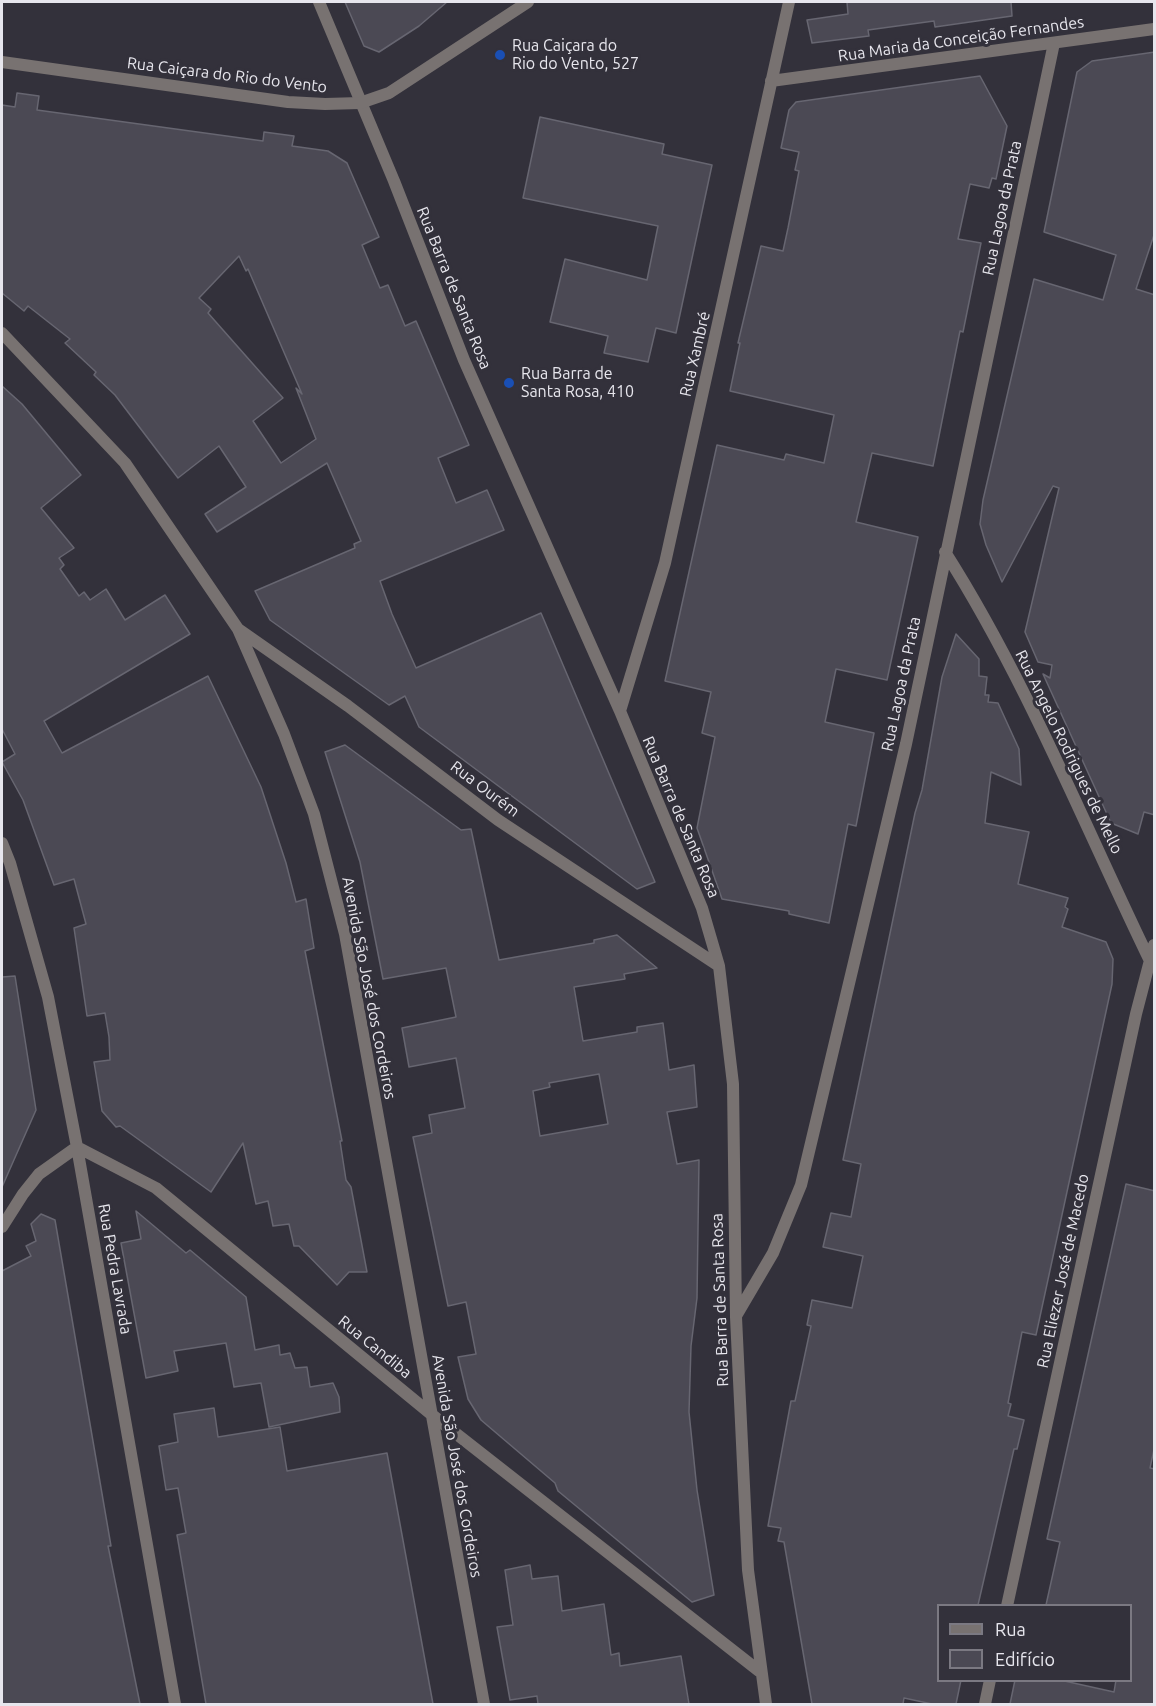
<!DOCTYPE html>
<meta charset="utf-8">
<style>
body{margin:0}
#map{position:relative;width:1156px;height:1706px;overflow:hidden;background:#33313b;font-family:Ubuntu,sans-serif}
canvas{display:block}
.frame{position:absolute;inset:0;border:3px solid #e7e6ed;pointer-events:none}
.legend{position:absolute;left:937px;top:1604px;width:195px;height:78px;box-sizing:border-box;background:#33313b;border:2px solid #7b7982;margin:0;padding:8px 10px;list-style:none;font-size:18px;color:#e7e6ed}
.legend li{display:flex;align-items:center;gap:12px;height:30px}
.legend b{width:30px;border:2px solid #7b7982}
</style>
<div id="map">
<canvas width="1156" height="1706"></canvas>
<div class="frame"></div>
<ul class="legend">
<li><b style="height:8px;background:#787271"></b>Rua</li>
<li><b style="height:16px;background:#4b4954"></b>Edifício</li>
</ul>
</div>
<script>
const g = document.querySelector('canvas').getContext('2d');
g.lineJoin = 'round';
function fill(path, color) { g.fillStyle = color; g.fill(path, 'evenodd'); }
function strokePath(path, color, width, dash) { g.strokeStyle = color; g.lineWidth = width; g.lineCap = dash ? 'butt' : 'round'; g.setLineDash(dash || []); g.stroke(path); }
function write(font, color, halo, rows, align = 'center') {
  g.font = font + ' Ubuntu,sans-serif'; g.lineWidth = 6; g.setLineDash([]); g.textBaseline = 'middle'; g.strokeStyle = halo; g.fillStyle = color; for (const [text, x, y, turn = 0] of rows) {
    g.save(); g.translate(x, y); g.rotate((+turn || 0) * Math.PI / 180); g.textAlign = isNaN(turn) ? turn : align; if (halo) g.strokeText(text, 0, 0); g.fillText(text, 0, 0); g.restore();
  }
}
const building = new Path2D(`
 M 345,2 L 447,2 L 419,26 L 379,52 L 364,46 Z
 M 847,2 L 1011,2 L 1012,16 L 935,27 L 934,21 L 868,30 L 869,36 L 812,43 L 807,20 L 848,14 Z
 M 1155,52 L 1155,232 L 1136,289 L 1155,295 L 1155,815 L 1144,812 L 1138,834 L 1111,823 L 1043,674 L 1050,678 L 1052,665 L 1038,662 L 1025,632 L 1059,488 L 1053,486 L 1002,582 L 986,545 L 980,524 L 983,500 L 1034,279 L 1103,300 L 1116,255 L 1044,232 L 1077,72 L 1092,61 Z
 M 980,76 L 1007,126 L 996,179 L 992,178 L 989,188 L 970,184 L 958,239 L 981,243 L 963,332 L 960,331 L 933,466 L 872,453 L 856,522 L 918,537 L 887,680 L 836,669 L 825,722 L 874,733 L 856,826 L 848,824 L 829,923 L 789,914 L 789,911 L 722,899 L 697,828 L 715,737 L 702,733 L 711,692 L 665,681 L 717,445 L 784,460 L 786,454 L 824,463 L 834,415 L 730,391 L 740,343 L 738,343 L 761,246 L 783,251 L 788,228 L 799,171 L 795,170 L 799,152 L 781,148 L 789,110 L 796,102 Z
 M 17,93 L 39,96 L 37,110 L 263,141 L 264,132 L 294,136 L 292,146 L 328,151 L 347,163 L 379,237 L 362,245 L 380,288 L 388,285 L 405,326 L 416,321 L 469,445 L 438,458 L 456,503 L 487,490 L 504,530 L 380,581 L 392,614 L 416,668 L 541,613 L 655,882 L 637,889 L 419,727 L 405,696 L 389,705 L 270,620 L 255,591 L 355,548 L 354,544 L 361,541 L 327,463 L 217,532 L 205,514 L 246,487 L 219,446 L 178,478 L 115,395 L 94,375 L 96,372 L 65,343 L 70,339 L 28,306 L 24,311 L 2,293 L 2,105 L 15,107 ZM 239,256 L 246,271 L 248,269 L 302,394 L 296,388 L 316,439 L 281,463 L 253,421 L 283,398 L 208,313 L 211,309 L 199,298 Z
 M 540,117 L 664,144 L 662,154 L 712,165 L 676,333 L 656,328 L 648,362 L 604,353 L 608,336 L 550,322 L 565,259 L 647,280 L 658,226 L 523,198 Z
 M 2,386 L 22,404 L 81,475 L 41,508 L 74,548 L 59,558 L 64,565 L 60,569 L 79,596 L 84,592 L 90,600 L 106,589 L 125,620 L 165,595 L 190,634 L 44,721 L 62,753 L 208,676 L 261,787 L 286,863 L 296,902 L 306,899 L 314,948 L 305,951 L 342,1141 L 340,1141 L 346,1180 L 351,1187 L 367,1272 L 349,1272 L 337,1285 L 299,1246 L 294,1246 L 289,1224 L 273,1226 L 268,1201 L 256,1204 L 243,1143 L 211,1192 L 120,1126 L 116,1127 L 102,1111 L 94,1062 L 110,1060 L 109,1037 L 105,1013 L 87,1016 L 74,928 L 86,924 L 74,879 L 54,885 L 23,800 L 2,762 L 15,754 L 2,729 Z
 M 956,634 L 979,659 L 979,676 L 987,677 L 985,695 L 989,695 L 988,702 L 998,703 L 1019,749 L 1021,785 L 991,772 L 985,823 L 1029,832 L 1018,884 L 1068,898 L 1065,907 L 1068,909 L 1062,927 L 1106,942 L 1113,959 L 1112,984 L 1036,1335 L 1022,1332 L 1008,1403 L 1011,1404 L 1008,1416 L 1024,1420 L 1017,1449 L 1014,1449 L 978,1605 L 939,1605 L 939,1680 L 961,1680 L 956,1704 L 932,1704 L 904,1698 L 903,1704 L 812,1704 L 784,1542 L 778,1541 L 781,1528 L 768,1526 L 791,1401 L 795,1401 L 811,1326 L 807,1325 L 812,1300 L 852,1308 L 863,1256 L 823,1247 L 831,1213 L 851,1217 L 861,1164 L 843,1160 L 915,813 L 922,790 L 942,677 Z
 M 345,745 L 461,830 L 471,829 L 499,960 L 594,943 L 594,940 L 617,935 L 657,968 L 624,974 L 625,979 L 574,987 L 583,1041 L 637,1032 L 637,1027 L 663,1023 L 669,1070 L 694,1065 L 697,1107 L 667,1112 L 677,1164 L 699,1160 L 697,1298 L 691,1346 L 689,1412 L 697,1490 L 714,1595 L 692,1602 L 558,1491 L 555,1483 L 481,1420 L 468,1399 L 458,1357 L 476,1354 L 466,1302 L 448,1306 L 413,1137 L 432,1133 L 429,1115 L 465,1108 L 456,1058 L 409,1067 L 402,1028 L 456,1017 L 446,968 L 383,979 L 360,862 L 325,752 ZM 599,1074 L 608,1124 L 540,1136 L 533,1091 L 550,1087 L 549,1083 Z
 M 15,976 L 36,1110 L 2,1187 L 2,977 Z
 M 1126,1184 L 1155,1191 L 1155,1445 L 1150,1468 L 1155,1469 L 1155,1704 L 1010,1704 L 1015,1680 L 1060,1680 L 1114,1692 L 1116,1680 L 1131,1680 L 1131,1605 L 1046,1605 L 1060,1542 L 1047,1539 Z
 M 136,1211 L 186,1253 L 190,1250 L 246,1297 L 255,1350 L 279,1345 L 280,1355 L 290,1353 L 295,1368 L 307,1367 L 310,1387 L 333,1383 L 339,1397 L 340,1412 L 269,1427 L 261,1383 L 234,1387 L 226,1343 L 174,1351 L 178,1371 L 146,1378 L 121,1243 L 141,1239 Z
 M 41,1214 L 55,1220 L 111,1546 L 108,1546 L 140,1704 L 2,1704 L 2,1271 L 31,1256 L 26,1246 L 36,1241 L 31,1224 Z
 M 214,1408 L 218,1437 L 280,1427 L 287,1471 L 387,1453 L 433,1704 L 206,1704 L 177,1535 L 186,1533 L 178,1488 L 166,1490 L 159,1446 L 178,1442 L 174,1414 Z
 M 530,1565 L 532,1579 L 558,1576 L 562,1611 L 604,1604 L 611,1655 L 619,1653 L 620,1666 L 681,1656 L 689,1704 L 538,1704 L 537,1696 L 510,1700 L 497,1627 L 513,1625 L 505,1570 Z`);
fill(building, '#4b4954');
strokePath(building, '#676671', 1.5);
strokePath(new Path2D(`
 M 319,2 L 394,181 L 464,360 L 620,711 L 702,908 L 719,966 L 733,1084 L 736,1317 L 748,1570 L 766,1704
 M 771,81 L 1154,29
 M 2,333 L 125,463 L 238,629 L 284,734 L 314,814 L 345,934 L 484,1704
 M 945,552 C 1027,681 1084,825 1151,963
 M 238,629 L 348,706 L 498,820 L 719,966
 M 620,711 L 665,563 L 789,2
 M 2,843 L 10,863 L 48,997 L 77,1147 L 175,1704
 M 2,1227 L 23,1194 L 39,1174 L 77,1147 L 156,1188 L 431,1414 L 759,1671
 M 736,1316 L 773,1253 L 801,1185 L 906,744 L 1054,43
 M 1007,1606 L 1136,1014 L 1154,945
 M 985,1704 L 990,1680`), '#787271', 12);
strokePath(new Path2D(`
 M 2,62 L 288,102 L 325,104 L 360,103 L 389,93 L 528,2`), '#787271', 12);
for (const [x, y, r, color] of [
 [500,55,6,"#1a4fb4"],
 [509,383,6,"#1a4fb4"]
]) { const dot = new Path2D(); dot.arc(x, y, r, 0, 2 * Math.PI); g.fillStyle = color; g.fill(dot); strokePath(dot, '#33313b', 2); }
write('16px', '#e7e6ed', '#33313b', [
 ["Rua Maria da Conceição Fernandes",961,39,-8],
 ["Rua Caiçara do Rio do Vento",227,75,7],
 ["Rua Lagoa da Prata",1002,208,-78],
 ["Rua Barra de Santa Rosa",454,288,68],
 ["Rua Xambré",695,354,-77],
 ["Rua Lagoa da Prata",901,684,-78],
 ["Rua Angelo Rodrigues de Mello",1069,752,64],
 ["Rua Ourém",485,789,37],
 ["Rua Barra de Santa Rosa",681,817,67],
 ["Avenida São José dos Cordeiros",369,988,79],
 ["Rua Pedra Lavrada",115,1269,80],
 ["Rua Eliezer José de Macedo",1063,1271,-78],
 ["Rua Barra de Santa Rosa",720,1300,-92],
 ["Rua Candiba",375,1347,39],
 ["Avenida São José dos Cordeiros",457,1466,80]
]);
write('16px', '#e7e6ed', '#33313b', [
 ["Rua Caiçara do",512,46],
 ["Rio do Vento, 527",512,64],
 ["Rua Barra de",521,374],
 ["Santa Rosa, 410",521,392]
], 'left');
</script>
